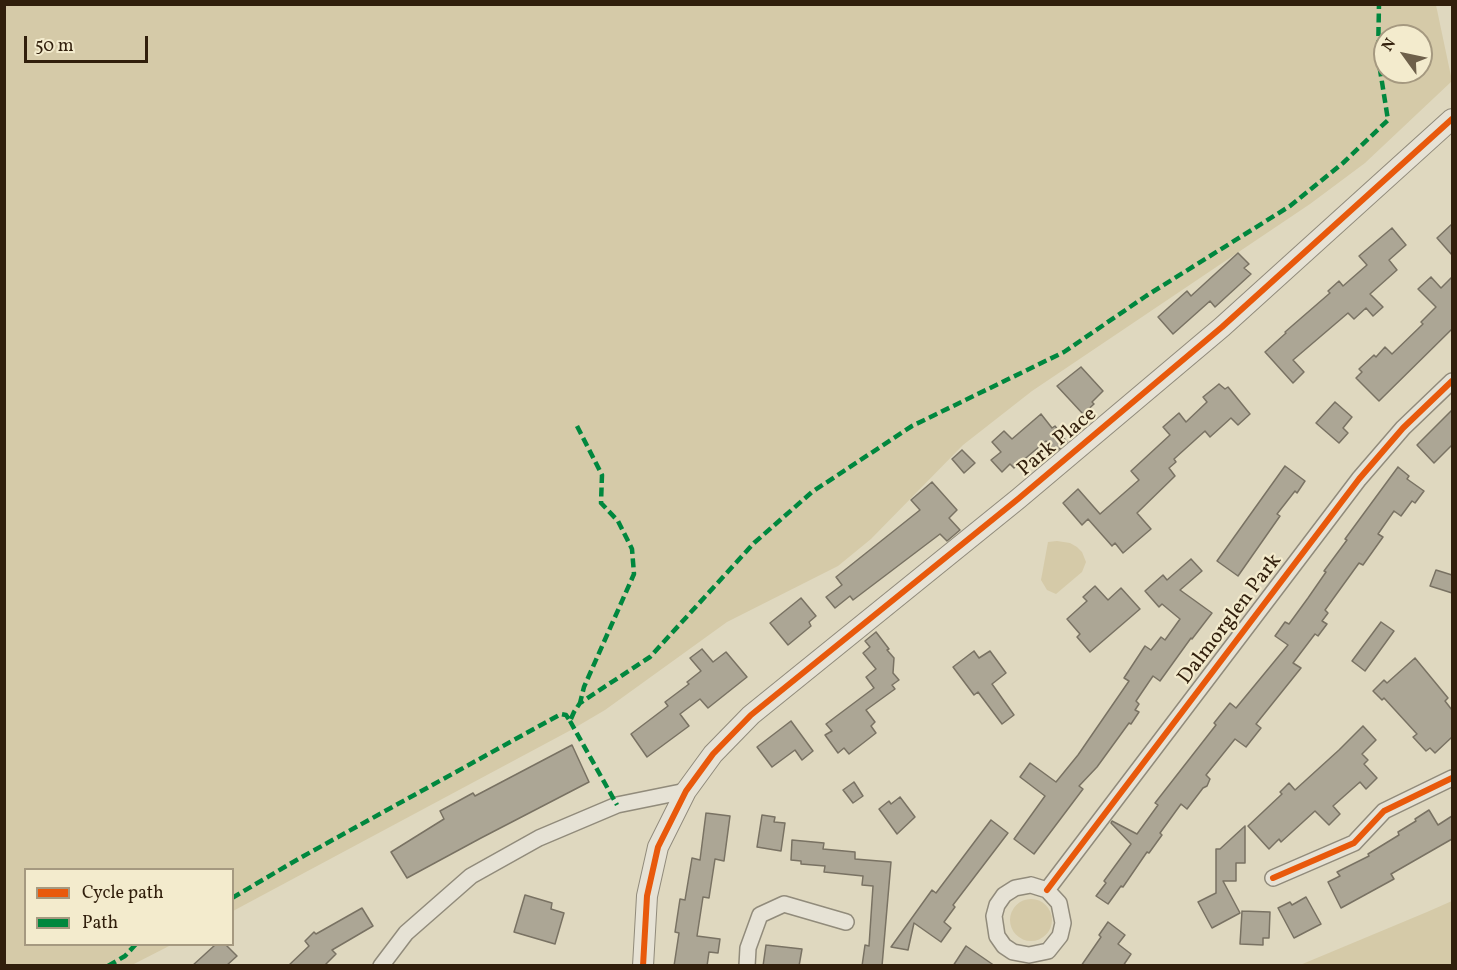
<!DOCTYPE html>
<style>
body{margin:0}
#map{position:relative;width:1457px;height:970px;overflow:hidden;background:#dfd8bf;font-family:Vollkorn,serif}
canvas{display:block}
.frame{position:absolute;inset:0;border:6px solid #311f0c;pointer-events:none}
.legend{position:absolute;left:24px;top:868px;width:210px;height:78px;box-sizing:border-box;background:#f3ebcd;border:2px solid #a59980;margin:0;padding:8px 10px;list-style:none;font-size:18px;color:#311f0c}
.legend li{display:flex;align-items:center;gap:12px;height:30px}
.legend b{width:30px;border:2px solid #a59980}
.north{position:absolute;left:1373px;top:24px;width:60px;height:60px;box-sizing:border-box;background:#f3ebcd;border:2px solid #a59980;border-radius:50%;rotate:303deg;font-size:16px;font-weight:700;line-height:24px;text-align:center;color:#311f0c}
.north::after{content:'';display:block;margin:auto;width:21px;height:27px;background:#6e604b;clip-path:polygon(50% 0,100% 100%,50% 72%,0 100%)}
.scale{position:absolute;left:24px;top:36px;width:124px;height:27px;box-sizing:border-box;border:3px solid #311f0c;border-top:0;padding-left:8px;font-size:18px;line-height:21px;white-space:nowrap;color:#311f0c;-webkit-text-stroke:4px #f3ebcd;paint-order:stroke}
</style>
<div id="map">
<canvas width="1457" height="970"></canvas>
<div class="frame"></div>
<ul class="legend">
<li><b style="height:8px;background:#e8590c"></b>Cycle path</li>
<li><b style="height:8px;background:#00873e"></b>Path</li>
</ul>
<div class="north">N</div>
<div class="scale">50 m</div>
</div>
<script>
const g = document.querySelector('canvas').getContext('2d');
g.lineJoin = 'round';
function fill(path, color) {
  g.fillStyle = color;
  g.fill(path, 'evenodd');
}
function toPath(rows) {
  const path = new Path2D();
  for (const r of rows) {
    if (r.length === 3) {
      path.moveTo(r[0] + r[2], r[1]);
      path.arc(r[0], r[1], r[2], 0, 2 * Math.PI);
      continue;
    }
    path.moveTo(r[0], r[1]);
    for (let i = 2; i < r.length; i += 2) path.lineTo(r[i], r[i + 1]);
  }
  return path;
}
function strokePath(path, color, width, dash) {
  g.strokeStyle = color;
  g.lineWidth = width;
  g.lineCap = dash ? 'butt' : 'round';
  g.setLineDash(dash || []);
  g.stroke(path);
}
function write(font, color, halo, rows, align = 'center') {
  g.font = font + ' Vollkorn,serif';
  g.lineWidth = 4.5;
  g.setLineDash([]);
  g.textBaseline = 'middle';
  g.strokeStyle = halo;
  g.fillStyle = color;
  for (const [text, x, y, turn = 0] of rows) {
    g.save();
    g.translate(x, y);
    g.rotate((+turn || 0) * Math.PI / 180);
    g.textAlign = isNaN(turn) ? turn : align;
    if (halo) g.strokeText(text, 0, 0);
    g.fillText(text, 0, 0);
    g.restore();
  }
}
fill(toPath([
 [5,4,1436,5,1452,81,1365,163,1310,204,1032,391,963,445,871,539,838,566,727,622,605,710,571,730,233,911,232,870,26,870,26,944,171,945,132,965,5,965],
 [1385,36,1421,36,1421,72,1385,72],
 [1057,541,1070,543,1077,547,1082,552,1086,562,1082,572,1056,594,1047,590,1041,580,1048,542],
 [1031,920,21],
 [1452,901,1452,965,1300,965,1427,912]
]), '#d5caa8');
const building = toPath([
 [1452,224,1452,255,1437,238,1452,224],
 [1392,228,1406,245,1389,260,1397,270,1370,294,1383,307,1373,316,1366,308,1354,319,1348,313,1293,360,1304,372,1293,383,1265,352,1286,333,1285,332,1330,293,1328,291,1339,281,1343,286,1367,265,1359,256,1392,228],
 [1238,253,1249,264,1244,268,1251,274,1215,307,1210,301,1173,334,1158,317,1187,291,1191,296,1238,253],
 [1431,277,1441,288,1452,277,1452,329,1379,401,1356,378,1362,372,1359,369,1374,355,1376,357,1385,347,1392,354,1423,324,1421,322,1436,307,1418,289,1431,277],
 [1081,367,1103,391,1092,402,1094,404,1083,414,1057,386,1081,367],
 [1219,384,1225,389,1228,387,1250,414,1238,425,1231,418,1210,437,1205,431,1174,459,1176,462,1169,468,1175,476,1137,513,1151,529,1123,553,1115,543,1112,546,1088,519,1082,525,1063,503,1078,489,1100,514,1139,480,1131,471,1170,435,1163,427,1179,413,1186,422,1207,402,1203,397,1219,384],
 [1335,402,1352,417,1343,428,1348,433,1339,443,1316,423,1335,402],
 [1452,410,1452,445,1434,463,1417,445,1452,410],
 [1041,414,1052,428,1055,426,1067,442,1056,452,1046,441,1014,468,1010,464,1002,472,991,460,1001,452,992,442,1004,431,1012,439,1041,414],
 [962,450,975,463,964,473,952,459,962,450],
 [1285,466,1305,481,1297,493,1295,491,1277,514,1280,516,1238,576,1217,561,1285,466],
 [1398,467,1409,476,1407,479,1424,491,1415,503,1412,501,1401,516,1394,511,1378,534,1383,537,1363,565,1359,563,1325,610,1328,613,1322,621,1327,624,1318,636,1315,634,1293,663,1301,668,1256,724,1261,728,1246,747,1235,739,1206,775,1210,779,1207,786,1203,788,1187,809,1181,804,1160,833,1162,835,1149,853,1147,852,1123,887,1121,886,1108,904,1096,896,1106,883,1104,881,1131,844,1111,823,1112,821,1137,834,1158,805,1155,803,1216,725,1214,723,1230,703,1236,708,1288,645,1275,636,1285,622,1289,624,1308,598,1326,572,1324,571,1347,540,1345,539,1398,467],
 [932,482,957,510,949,518,960,530,947,541,940,534,853,600,850,596,835,608,826,597,842,585,836,577,920,510,911,500,932,482],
 [1191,559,1202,571,1180,590,1212,613,1192,639,1191,638,1160,681,1153,676,1136,701,1139,704,1135,710,1139,712,1131,724,1129,723,1097,767,1079,786,1083,789,1034,854,1014,839,1045,796,1020,777,1030,763,1056,782,1078,755,1129,681,1124,678,1145,646,1151,650,1161,637,1165,640,1180,619,1162,604,1159,607,1145,591,1163,575,1167,580,1191,559],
 [1436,570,1452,575,1452,593,1430,586,1436,570],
 [1095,586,1108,600,1121,588,1140,609,1090,652,1077,637,1080,634,1067,619,1087,601,1083,597,1095,586],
 [801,598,816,616,809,622,811,626,788,645,770,623,801,598],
 [1381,622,1394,631,1365,671,1352,661,1381,622],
 [876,632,889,649,887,650,894,658,893,673,899,680,892,685,895,689,866,710,875,722,871,726,876,733,849,754,844,748,838,753,825,735,832,731,826,724,874,688,866,677,876,669,863,653,870,647,865,641,876,632],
 [702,649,713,662,726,652,747,677,708,708,700,699,680,714,689,726,647,757,631,734,668,706,665,702,689,684,687,682,701,671,690,658,702,649],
 [974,651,979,658,990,651,1006,673,992,684,1014,715,1002,724,978,692,974,695,953,667,974,651],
 [1415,658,1448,698,1445,701,1452,710,1452,737,1435,753,1430,748,1426,751,1413,737,1417,734,1384,698,1382,700,1373,691,1384,680,1387,683,1415,658],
 [791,721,813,751,802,760,795,750,772,767,757,747,791,721],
 [1363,726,1376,740,1362,754,1368,760,1364,764,1377,778,1366,789,1360,782,1333,806,1340,814,1329,825,1315,811,1281,842,1279,839,1269,849,1248,826,1282,794,1280,792,1289,783,1295,790,1339,750,1363,726],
 [572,745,589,782,481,838,407,878,391,852,444,819,440,811,473,793,475,796,572,745],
 [854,782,863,796,853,803,843,790,854,782],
 [900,797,915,817,897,834,879,809,889,801,891,804,900,797],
 [1429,810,1438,825,1452,816,1452,839,1391,874,1394,879,1341,908,1328,882,1340,876,1337,872,1369,856,1368,854,1399,835,1398,832,1416,821,1415,819,1429,810],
 [706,813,730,816,724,861,715,859,709,898,703,897,697,936,720,939,718,953,709,952,707,966,674,966,679,933,675,932,680,899,685,900,692,858,700,860,706,813],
 [762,815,775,817,774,822,785,823,781,851,757,847,762,815],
 [991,820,1008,833,953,905,955,907,944,922,951,928,941,942,914,923,908,950,891,947,932,890,936,893,991,820],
 [1245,826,1245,863,1236,863,1236,881,1223,881,1240,913,1212,928,1198,902,1216,893,1216,849,1220,849,1245,826],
 [792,840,824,843,823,849,855,852,855,859,891,862,882,966,862,966,865,945,869,946,873,886,862,885,863,876,824,872,825,866,801,864,801,861,791,860,792,840],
 [525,895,552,903,551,909,564,913,555,944,514,932,525,895],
 [1306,897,1321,924,1294,938,1278,908,1290,902,1292,905,1306,897],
 [362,908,373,926,332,950,336,954,324,966,288,966,309,946,305,941,314,932,316,934,362,908],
 [1242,911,1270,912,1269,938,1263,938,1263,945,1240,944,1242,911],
 [1108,922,1125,935,1118,944,1131,954,1123,966,1081,966,1101,937,1099,935,1108,922],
 [215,945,226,945,237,956,226,966,192,966,215,945],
 [766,945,802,949,799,966,763,966,766,945],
 [966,946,995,966,953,966,966,946]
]);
fill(building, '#aca695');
strokePath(building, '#797263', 1.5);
const minor = toPath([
 [1273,878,1354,843,1384,811,1452,778],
 [1031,885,1047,890,1059,903,1063,923,1060,936,1048,951,1029,955,1013,952,1004,946,997,936,994,916,997,905,1004,895,1015,888,1031,885],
 [1047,890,1359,479,1403,428,1452,381],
 [381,966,406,933,471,876,539,838,617,805,686,791],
 [747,966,748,948,760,915,784,904,846,922]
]);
const tertiary = toPath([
 [643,966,647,896,658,847,686,791,713,754,751,715,1018,499,1222,327,1452,119]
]);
strokePath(minor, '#918b7b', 18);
strokePath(tertiary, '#918b7b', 22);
strokePath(minor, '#e6e2d5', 15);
strokePath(tertiary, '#e6e2d5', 20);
strokePath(toPath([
 [577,426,602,475,601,503,618,521,632,549,634,574,584,687,580,703],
 [570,721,617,805],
 [232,898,300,858,561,714,566,715,570,721,574,712,580,703,650,657,754,543,812,492,912,426,1064,352,1146,296,1290,206,1343,163,1388,120,1378,57,1379,4],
 [108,966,125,956,136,944]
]), '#00873e', 4.5, [9, 4.5]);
strokePath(toPath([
 [1273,878,1354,843,1384,811,1452,778],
 [1047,890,1359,479,1403,428,1452,381],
 [643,966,647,896,658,847,686,791,713,754,751,715,1018,499,1222,327,1452,119]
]), '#e8590c', 6);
write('21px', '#311f0c', '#f3ebcd', [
 ["Park Place",1058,443,-40],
 ["Dalmorglen Park",1231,620,-53]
]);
</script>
